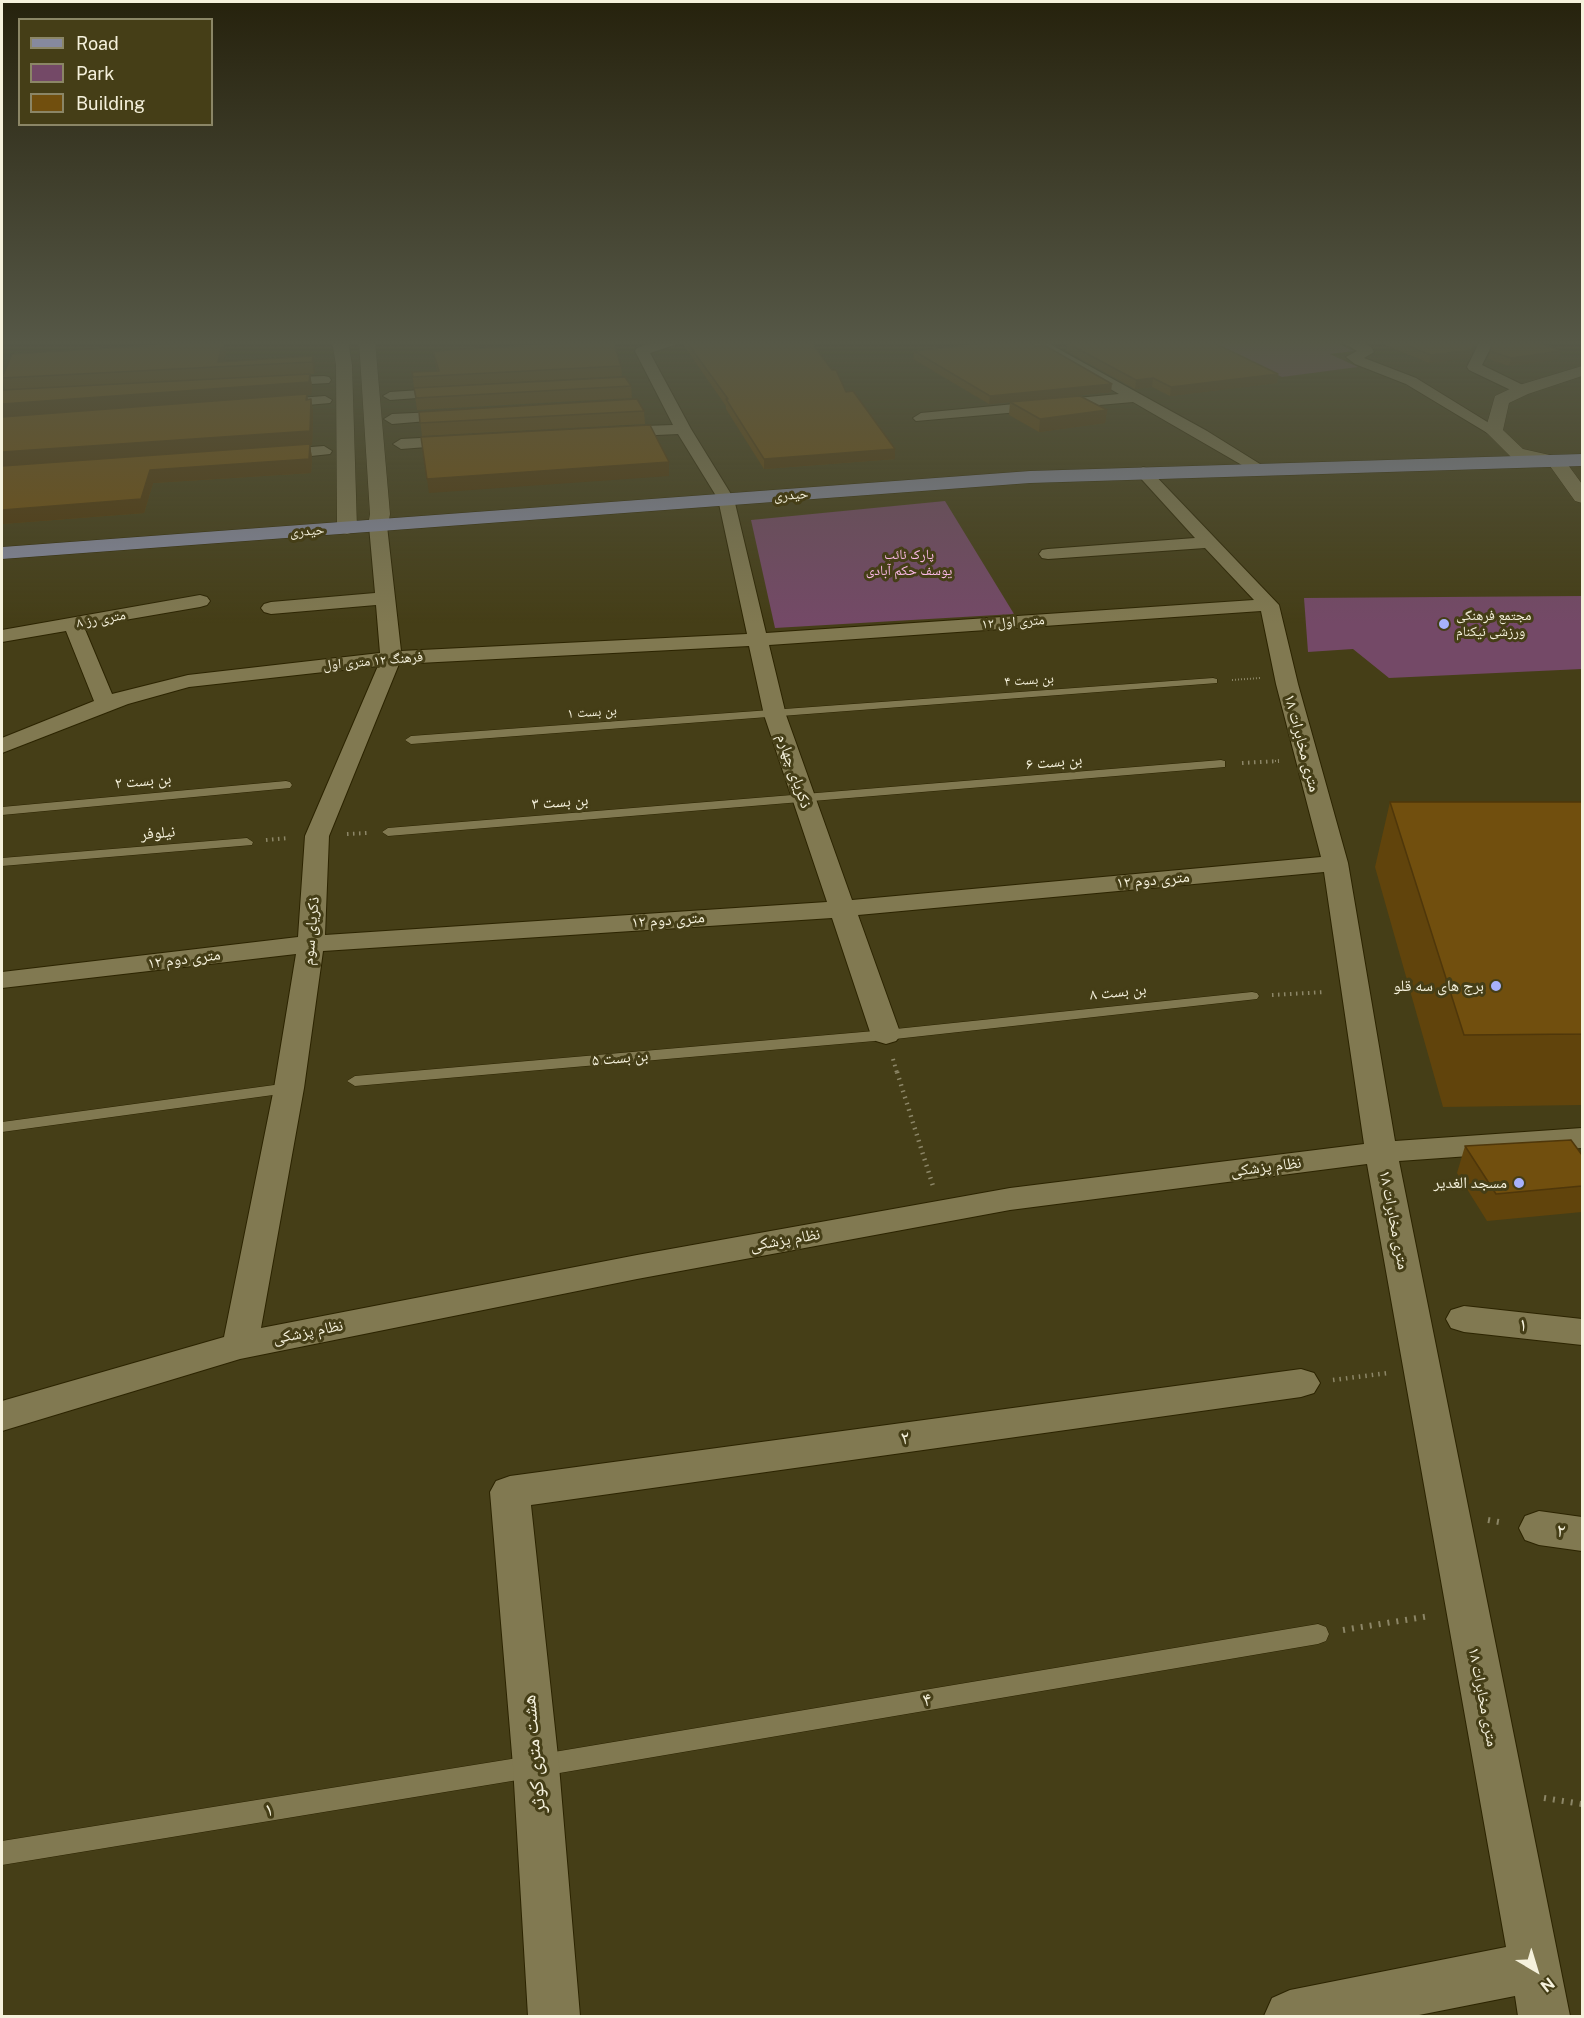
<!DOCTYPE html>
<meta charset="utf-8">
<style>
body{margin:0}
#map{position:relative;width:1584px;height:2018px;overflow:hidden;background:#453e17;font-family:"Public Sans",sans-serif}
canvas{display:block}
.frame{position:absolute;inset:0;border:3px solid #f5f1dc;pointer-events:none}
.legend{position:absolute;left:18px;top:18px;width:195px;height:108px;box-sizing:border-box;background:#453e17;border:2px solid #8b8666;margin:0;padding:8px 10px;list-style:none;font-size:18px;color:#f5f1dc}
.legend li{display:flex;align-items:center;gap:12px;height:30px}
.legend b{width:30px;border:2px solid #8b8666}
.north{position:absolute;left:1506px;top:1940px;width:60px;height:60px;-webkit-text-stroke:4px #453e17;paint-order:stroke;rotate:142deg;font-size:16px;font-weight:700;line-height:24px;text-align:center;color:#f5f1dc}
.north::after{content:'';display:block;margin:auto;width:21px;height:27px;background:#f5f1dc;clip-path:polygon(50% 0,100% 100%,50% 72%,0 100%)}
</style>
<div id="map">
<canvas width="1584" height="2018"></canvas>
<div class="frame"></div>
<ul class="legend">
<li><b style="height:8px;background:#86899e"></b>Road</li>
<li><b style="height:16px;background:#744967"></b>Park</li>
<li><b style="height:16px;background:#714f0e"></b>Building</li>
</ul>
<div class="north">N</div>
</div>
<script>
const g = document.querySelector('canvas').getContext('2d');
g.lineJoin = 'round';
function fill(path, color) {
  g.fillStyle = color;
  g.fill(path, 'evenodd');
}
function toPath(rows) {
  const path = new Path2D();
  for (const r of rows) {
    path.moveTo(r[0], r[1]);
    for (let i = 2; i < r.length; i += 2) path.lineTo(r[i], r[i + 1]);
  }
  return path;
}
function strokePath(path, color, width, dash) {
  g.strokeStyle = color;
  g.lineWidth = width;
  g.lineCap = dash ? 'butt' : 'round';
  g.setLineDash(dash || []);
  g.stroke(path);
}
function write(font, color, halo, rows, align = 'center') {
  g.font = font + ' "Public Sans","Noto Naskh Arabic",sans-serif';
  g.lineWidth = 6;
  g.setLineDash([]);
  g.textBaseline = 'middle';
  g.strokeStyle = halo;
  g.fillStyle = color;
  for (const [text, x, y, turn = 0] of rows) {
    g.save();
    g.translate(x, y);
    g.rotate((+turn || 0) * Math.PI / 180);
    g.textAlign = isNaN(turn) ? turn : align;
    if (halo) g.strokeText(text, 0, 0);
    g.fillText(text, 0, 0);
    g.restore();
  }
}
fill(toPath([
 [1333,341,1354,351,1330,354,1358,367,1282,377,1207,342],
 [945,501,1014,614,775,628,751,520],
 [1582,596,1582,669,1389,678,1353,649,1308,652,1304,598]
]), '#744967');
const lane = toPath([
 [1213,678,1217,679,1217,683,411,744,405,740,411,736,1213,678],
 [1221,760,1225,761,1225,767,388,836,382,832,388,828,1221,760],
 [286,781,290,782,292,785,290,788,2,815,2,807,286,781],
 [247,838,253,842,252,845,2,866,2,858,247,838],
 [1252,992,1257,993,1259,996,1257,999,886,1040,355,1086,347,1081,355,1076,886,1030,1252,992],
 [289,1083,295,1084,297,1088,295,1092,2,1132,2,1122,289,1083],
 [1318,1624,1326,1627,1329,1634,1326,1641,1318,1644,536,1777,2,1865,2,1841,536,1755,1318,1624]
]);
const street = toPath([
 [659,341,679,341,677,344,650,353,691,429,734,499,766,633,1254,600,1205,548,1048,559,1042,558,1039,554,1042,550,1048,549,1195,538,1135,472,1143,467,1149,469,1279,605,1298,684,1348,863,1395,1141,1582,1128,1582,1148,1399,1161,1570,2016,1518,2016,1515,1996,1414,2016,1264,2016,1272,1998,1290,1990,1506,1947,1367,1164,1010,1210,637,1279,240,1359,2,1431,2,1401,224,1337,274,1088,296,954,2,988,2,972,298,937,305,836,378,666,189,687,128,704,2,753,2,738,94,701,66,631,2,642,2,630,200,595,207,597,210,601,207,605,200,607,84,627,112,694,188,675,380,653,376,605,271,614,264,612,261,608,264,604,271,602,375,593,369,526,372,522,378,521,384,522,387,526,401,651,747,634,718,499,678,434,614,437,606,432,614,427,673,425,635,351,637,348,659,341],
 [1261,611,1276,684,1321,857,852,900,786,715,769,645,1261,611],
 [749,646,764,715,827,902,325,935,329,836,399,664,749,646],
 [1324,872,1364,1144,1010,1188,637,1255,261,1328,304,1088,323,951,832,918,871,1035,876,1041,886,1044,896,1041,901,1035,858,915,1324,872],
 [1027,341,1044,341,1207,431,1268,469,1266,472,1254,472,1133,402,916,421,913,418,921,413,1119,394,1027,341],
 [1341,341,1358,341,1371,347,1374,352,1364,358,1416,378,1502,431,1499,434,1489,434,1406,384,1355,364,1346,357,1357,351,1341,341],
 [1480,341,1494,341,1482,365,1527,387,1529,390,1527,393,1517,393,1469,370,1467,367,1480,341],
 [324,376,329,377,331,380,329,383,272,386,265,382,272,378,324,376],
 [452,388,457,389,459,392,457,395,390,400,383,396,390,392,452,388],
 [325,396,332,400,330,403,273,408,266,404,273,400,325,396],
 [458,411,463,412,465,415,463,418,392,424,384,419,392,414,458,411],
 [460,436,468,441,466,444,401,449,393,444,401,439,460,436],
 [324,446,332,451,330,454,273,460,265,455,273,450,324,446],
 [1464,1306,1582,1319,1582,1345,1464,1332,1451,1328,1446,1319,1451,1310,1464,1306],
 [1301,1369,1314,1373,1320,1383,1314,1393,1301,1397,531,1505,559,1766,580,2016,528,2016,513,1766,490,1492,496,1481,510,1476,1301,1369],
 [1539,1511,1582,1517,1582,1551,1539,1545,1525,1540,1519,1528,1525,1516,1539,1511]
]);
const secondary = toPath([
 [332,341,348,341,352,365,357,528,354,532,347,534,340,532,337,528,336,365,332,341],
 [359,341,375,341,390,514,388,526,385,530,378,532,371,530,368,526,370,514,359,341],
 [1582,366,1582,376,1528,394,1509,403,1503,430,1523,449,1563,458,1582,484,1582,503,1575,501,1550,466,1511,457,1485,431,1495,396,1516,386,1582,366]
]);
const primary = toPath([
 [1582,454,1582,466,1030,483,2,559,2,547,1030,471,1582,454]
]);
strokePath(lane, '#2c2400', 1);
strokePath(street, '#2c2400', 2);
strokePath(secondary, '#2c2400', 1);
strokePath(primary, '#2c2400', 1);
strokePath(toPath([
 [1232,680,1260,678],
 [1275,761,1279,761]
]), '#8c8667', 2, [1, 2]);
strokePath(toPath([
 [1242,763,1279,761],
 [347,834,367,833],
 [266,840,289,838],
 [1272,995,1325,992],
 [893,1059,897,1073]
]), '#8c8667', 4, [1.5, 4.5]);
strokePath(toPath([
 [897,1072,933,1186],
 [1333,1380,1388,1373]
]), '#8c8667', 4.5, [1.5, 5]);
strokePath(toPath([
 [1488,1520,1504,1523],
 [1343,1630,1430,1616],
 [1544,1798,1582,1804]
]), '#8c8667', 6, [2, 7]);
fill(lane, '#817951');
fill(street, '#817951');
fill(secondary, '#817951');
fill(primary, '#86899e');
fill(toPath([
 [683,341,810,341,846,392,895,449,895,459,764,469,726,409,726,406,684,346],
 [1375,341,1479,341,1469,358,1429,363],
 [1067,343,1277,383,1170,396,1152,387,1135,389,1066,351],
 [433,351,621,366,622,376,414,388,412,372,437,371],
 [914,351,1111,392,989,404,913,359],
 [1490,351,1559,359,1509,366,1488,359],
 [226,353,223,362,313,356,315,368,314,374,310,374,312,386,311,395,307,395,308,399,311,399,313,412,312,445,310,445,312,458,311,473,153,483,144,513,2,524,2,390,5,390,2,378],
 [631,386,632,398,417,410,414,388],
 [1010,402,1107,410,1105,423,1039,432,1009,415],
 [644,411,645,424,422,436,419,412],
 [1390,802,1582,802,1582,1105,1443,1107,1375,867],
 [1465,1146,1582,1155,1582,1212,1487,1221,1457,1173]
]), '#61440c');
fill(toPath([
 [223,341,226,353,222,367,218,362],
 [1476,341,1479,341,1469,358,1429,363,1431,355],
 [1561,351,1559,359,1509,366,1511,358],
 [313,356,315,368,314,374,312,362],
 [310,374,312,386,311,395,307,395,309,407,2,419,2,404],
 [1278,374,1277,383,1170,396,1171,387],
 [1153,378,1152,387,1135,389,1136,380],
 [1112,384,1111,392,989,404,990,396],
 [311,399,313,412,312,445,310,445,312,458,311,473,153,483,144,513,2,524,2,510,150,470,310,445,2,466,2,468,2,452],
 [1107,410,1105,423,1039,432,1040,419],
 [895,449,895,459,764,469,764,459],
 [669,462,669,476,429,493,427,479]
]), '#4f370a');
const building = toPath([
 [223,341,218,362,313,356,312,362,2,378,12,354,223,341],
 [608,341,613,341,621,366,413,377,412,372,439,371,433,351,608,341],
 [686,341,810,341,832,370,836,370,846,392,853,391,895,449,764,459,726,399,728,399,686,341],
 [1007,341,1027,341,1036,346,1044,345,1112,384,990,396,914,351,1007,341],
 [1083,341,1210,341,1278,374,1171,387,1153,378,1136,380,1067,343,1083,341],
 [1396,341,1476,341,1471,350,1431,355,1396,341],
 [1493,341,1534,341,1561,351,1511,358,1490,351,1493,341],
 [310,374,309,382,2,404,2,390,310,374],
 [625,377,631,386,416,398,414,388,625,377],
 [307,394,306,400,311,399,310,431,2,452,2,417,307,394],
 [1080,396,1107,410,1040,419,1010,402,1080,396],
 [637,399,644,411,420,423,419,412,637,399],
 [650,425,669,462,427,479,421,437,650,425],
 [310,444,309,459,150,470,141,499,2,510,2,466,310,444],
 [1390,802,1582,802,1582,1034,1464,1035,1390,802],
 [1571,1140,1582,1155,1582,1186,1496,1194,1465,1146,1571,1140]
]);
fill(building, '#714f0e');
strokePath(building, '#4f370a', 1.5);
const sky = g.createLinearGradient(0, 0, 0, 624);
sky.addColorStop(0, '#26220d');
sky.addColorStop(0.55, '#565847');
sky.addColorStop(1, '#56584700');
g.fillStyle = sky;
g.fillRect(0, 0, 1584, 624);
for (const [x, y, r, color] of [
 [1444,624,6,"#a7b1fc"],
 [1496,986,6,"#a7b1fc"],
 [1519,1183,6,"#a7b1fc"]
]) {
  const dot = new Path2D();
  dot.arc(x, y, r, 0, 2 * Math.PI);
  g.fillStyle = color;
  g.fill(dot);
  strokePath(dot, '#453e17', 2);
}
write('14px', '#f5f1dc', '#453e17', [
 ["حیدری",791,495,-4],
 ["حیدری",307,531,-4],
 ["۸ متری رز",101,619,-10],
 ["۱۲ متری اول",1013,622,-4],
 ["فرهنگ ۱۲ متری اول",373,661,-5],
 ["بن بست ۴",1029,680,-4],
 ["بن بست ۱",592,712,-4]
]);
write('14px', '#fcbae8', '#453e17', [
 ["پارک نائب",909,555],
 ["یوسف حکم آبادی",909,571]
]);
write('14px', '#f5f1dc', '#453e17', [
 ["مجتمع فرهنگی",1456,616],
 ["ورزشی نیکنام",1456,632]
], 'left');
write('16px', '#f5f1dc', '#453e17', [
 ["۱۸ متری مخابرات",1302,743,75],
 ["بن بست ۶",1054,762,-5],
 ["ذکریای چهارم",794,771,71],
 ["بن بست ۲",143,781,-5],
 ["بن بست ۳",560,802,-4],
 ["نیلوفر",158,833,-5],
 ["۱۲ متری دوم",1153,880,-5],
 ["۱۲ متری دوم",668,920,-4],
 ["ذکریای سوم",311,931,-85],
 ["۱۲ متری دوم",184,959,-7],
 ["بن بست ۸",1118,992,-6],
 ["بن بست ۵",620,1058,-5],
 ["نظام پزشکی",1266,1167,-7],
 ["۱۸ متری مخابرات",1394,1220,79],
 ["نظام پزشکی",785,1240,-10],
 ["نظام پزشکی",308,1332,-11],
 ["۱۸ متری مخابرات",1483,1697,79]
]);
write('16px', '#f5f1dc', '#453e17', [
 ["برج های سه قلو",1484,986],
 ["مسجد الغدیر",1507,1183]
], 'right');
write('20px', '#f5f1dc', '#453e17', [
 ["۱",1523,1325,6],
 ["۲",905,1438,-8],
 ["۲",1561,1531,7],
 ["۴",927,1700,-10],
 ["هشت متری کوثر",534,1754,-95],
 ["۱",269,1810,-9]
]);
</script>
